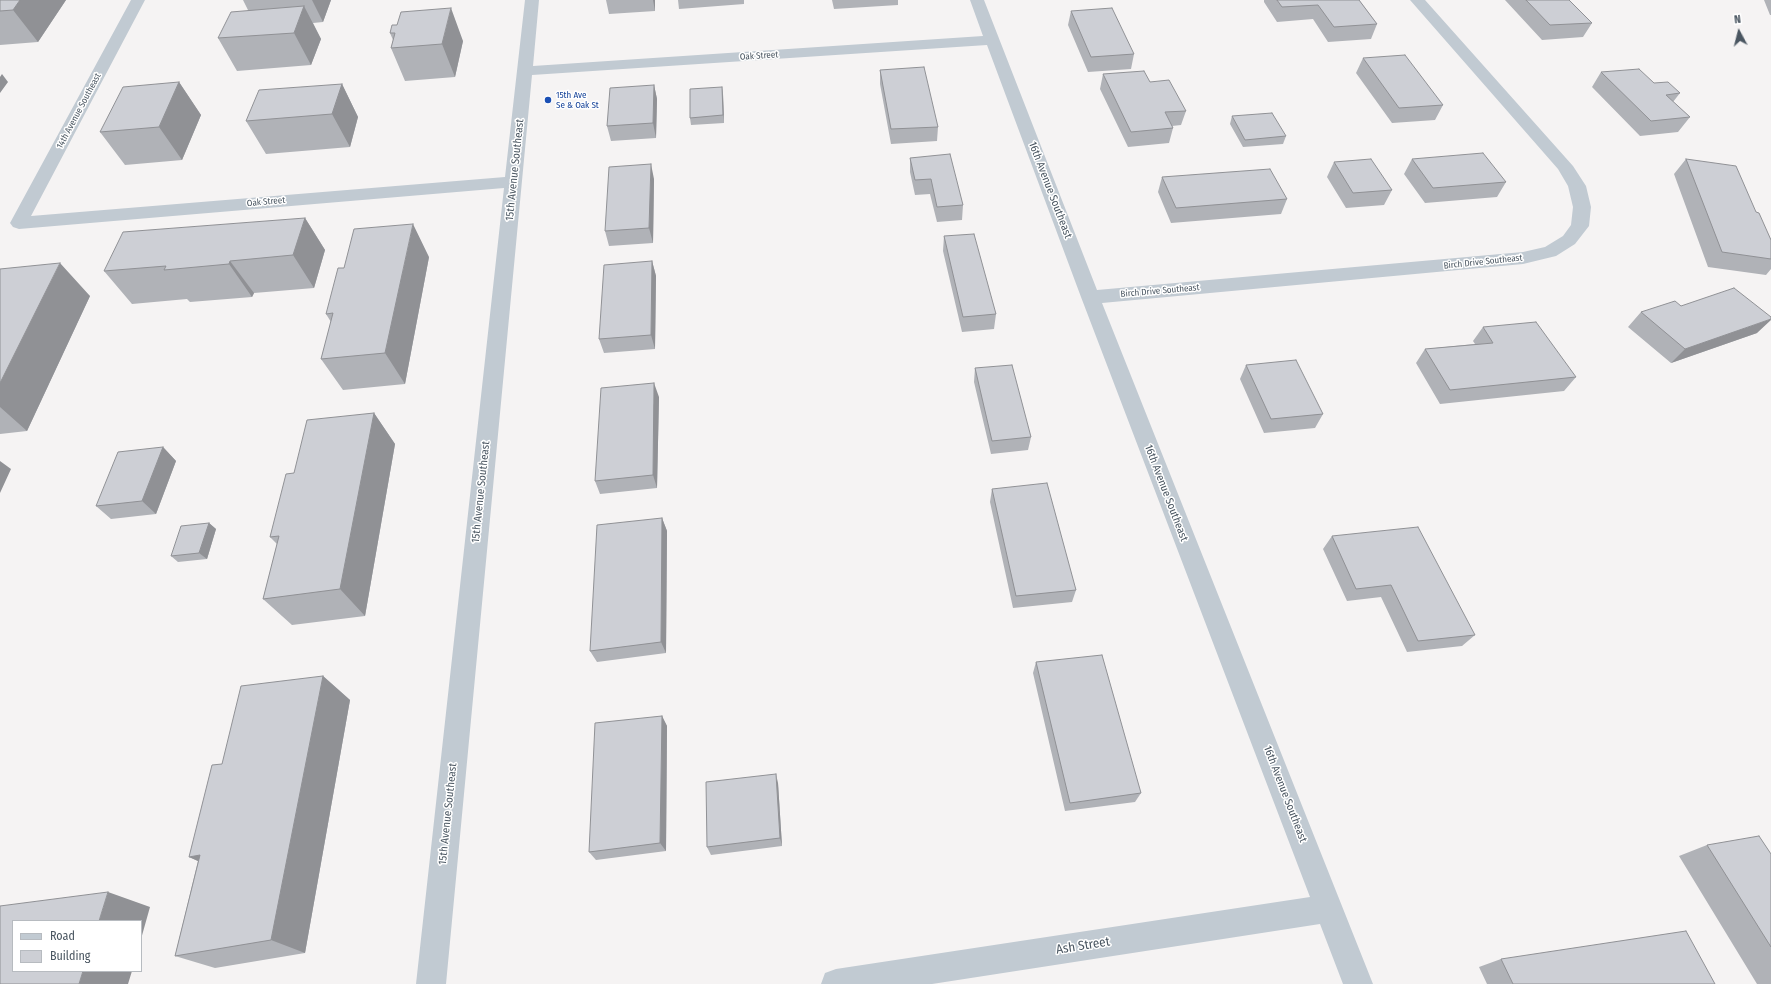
<!DOCTYPE html>
<style>
body{margin:0}
#map{position:relative;width:1771px;height:984px;overflow:hidden;background:#f5f3f3;font-family:"Fira Sans Condensed",sans-serif}
canvas{display:block}
.legend{position:absolute;left:12px;top:920px;width:130px;height:52px;box-sizing:border-box;background:#fff;border:1px solid #b7bbc0;margin:0;padding:5px 7px;list-style:none;font-size:12px;color:#4a5661}
.legend li{display:flex;align-items:center;gap:8px;height:20px}
.legend b{width:20px;border:1px solid #b7bbc0}
.north{position:absolute;left:1719px;top:12px;width:40px;height:40px;-webkit-text-stroke:3px #fff;paint-order:stroke;rotate:353deg;font-size:11px;font-weight:700;line-height:16px;text-align:center;color:#4a5661}
.north::after{content:'';display:block;margin:auto;width:14px;height:18px;background:#4a5661;clip-path:polygon(50% 0,100% 100%,50% 72%,0 100%)}
</style>
<div id="map">
<canvas width="1771" height="984"></canvas>
<ul class="legend">
<li><b style="height:5px;background:#c1cad2"></b>Road</li>
<li><b style="height:11px;background:#cdcfd5"></b>Building</li>
</ul>
<div class="north">N</div>
</div>
<script>
const g = document.querySelector('canvas').getContext('2d');
g.lineJoin = 'round';
function toPath(rows) {
  const path = new Path2D();
  for (const r of rows) {
    path.moveTo(r[0], r[1]);
    for (let i = 2; i < r.length; i += 2) path.lineTo(r[i], r[i + 1]);
  }
  return path;
}
function fill(path, color) {
  g.fillStyle = color;
  g.fill(path, 'evenodd');
}
function strokePath(path, color, width, dash) {
  g.strokeStyle = color;
  g.lineWidth = width;
  g.lineCap = dash ? 'butt' : 'round';
  g.setLineDash(dash || []);
  g.stroke(path);
}
function write(font, color, halo, rows, align = 'center') {
  g.font = font + ' "Fira Sans Condensed",sans-serif';
  g.lineWidth = 3;
  g.setLineDash([]);
  g.textBaseline = 'middle';
  g.strokeStyle = halo;
  g.fillStyle = color;
  for (const [text, x, y, turn = 0] of rows) {
    g.save();
    g.translate(x, y);
    g.rotate((+turn || 0) * Math.PI / 180);
    g.textAlign = isNaN(turn) ? turn : align;
    if (halo) g.strokeText(text, 0, 0);
    g.fillText(text, 0, 0);
    g.restore();
  }
}
fill(toPath([
 [131,0,145,0,31,216,505,177,525,0,539,0,533,66,983,36,970,0,984,0,1097,290,1523,252,1545,247,1563,236,1571,225,1573,207,1568,186,1558,169,1410,0,1425,0,1573,166,1586,186,1591,207,1589,226,1575,244,1556,256,1523,264,1102,303,1373,984,1343,984,1320,924,932,984,821,984,825,973,836,969,1310,897,1081,297,987,45,532,75,446,984,416,984,504,188,19,229,13,227,10,223,131,0]
]), '#c1cad2');
fill(toPath([
 [0,0,66,0,38,42,0,45],
 [243,0,331,0,323,22,313,23,321,39,311,65,237,71,218,38,248,10],
 [606,0,655,0,655,11,609,14],
 [678,0,744,0,744,4,679,9],
 [832,0,898,0,898,5,834,9],
 [1264,0,1359,0,1377,24,1371,39,1328,42,1313,19,1277,22,1264,2],
 [1505,0,1569,0,1592,23,1583,37,1542,40],
 [1764,0,1771,0,1771,15,1770,15],
 [1071,11,1134,54,1131,69,1088,72,1068,25],
 [397,25,463,41,455,77,405,81,391,48,393,40,390,33],
 [1363,58,1443,105,1435,120,1392,123,1356,73],
 [880,70,938,127,937,141,891,144,880,84],
 [1601,72,1654,83,1680,93,1673,102,1690,117,1678,132,1640,136,1592,87],
 [1103,74,1150,82,1186,111,1181,125,1172,126,1173,128,1169,143,1128,147,1100,89],
 [179,82,201,115,182,160,125,165,100,132],
 [342,84,358,117,350,147,266,154,246,121],
 [654,85,657,99,656,138,611,141,607,126],
 [722,87,723,94,724,123,691,125,690,118],
 [1232,116,1286,136,1283,144,1243,147,1230,124],
 [910,158,963,205,962,220,937,222,930,194,915,195,910,172],
 [1412,159,1506,182,1497,197,1425,203,1404,174],
 [1686,159,1756,212,1771,240,1771,269,1766,275,1708,267,1674,174],
 [1334,162,1392,190,1384,205,1346,208,1327,177],
 [1162,177,1287,199,1281,214,1171,223,1158,192],
 [654,179,653,243,609,246,605,231],
 [305,218,325,250,314,288,254,293,252,297,190,302,187,299,132,304,104,271],
 [944,236,996,314,994,329,962,332,943,251],
 [429,257,405,384,343,390,321,359,331,322,326,314],
 [652,261,656,276,655,349,604,353,599,339],
 [0,269,90,296,27,431,0,434],
 [1681,306,1757,333,1671,363,1628,327,1641,312],
 [1483,327,1576,377,1564,391,1440,404,1416,363,1425,349,1475,344,1473,341],
 [1246,365,1323,414,1315,428,1264,433,1240,379],
 [975,368,1031,437,1028,450,991,454,974,382],
 [659,397,657,488,600,494,595,481],
 [374,413,395,444,365,616,292,625,263,599,277,544,270,537,294,473],
 [163,447,176,461,156,514,111,519,96,506],
 [992,489,1076,590,1072,602,1013,608,990,502],
 [662,518,667,531,666,653,597,662,590,651],
 [209,523,216,529,207,559,178,562,171,556],
 [1332,536,1475,635,1462,646,1407,652,1381,597,1347,601,1323,549],
 [1036,662,1141,793,1135,802,1065,811,1033,673],
 [323,676,350,700,305,953,215,968,175,956,198,861,189,857,222,764],
 [662,716,667,726,666,851,596,860,589,852],
 [778,783,782,846,711,855,707,847],
 [1707,845,1771,854,1771,984,1757,984,1679,856],
 [1501,959,1715,984,1487,984,1479,967]
]), '#b0b2b7');
fill(toPath([
 [20,0,66,0,38,42,13,10],
 [312,0,331,0,323,22],
 [653,0,655,0,655,11],
 [304,6,321,39,311,65,294,33],
 [451,8,463,41,455,77,442,44],
 [2,74,8,82,0,93,0,77],
 [179,82,201,115,182,160,159,127],
 [342,84,358,117,350,147,332,114],
 [654,85,657,99,656,138,653,123],
 [722,87,723,94,724,123,723,115],
 [651,164,654,179,653,243,649,228],
 [305,218,325,250,314,288,293,255],
 [413,224,429,257,405,384,385,353],
 [230,261,254,293,252,297,229,264],
 [652,261,656,276,655,349,651,335],
 [60,263,90,296,27,431,0,407,0,383],
 [1771,319,1771,320,1757,333,1671,363,1685,349],
 [654,383,659,397,657,488,653,475],
 [374,413,395,444,365,616,340,589],
 [163,447,176,461,156,514,142,501],
 [0,461,11,469,0,493],
 [662,518,667,531,666,653,661,642],
 [209,523,216,529,207,559,199,553],
 [323,676,350,700,305,953,271,940],
 [662,716,667,726,666,851,660,843],
 [776,774,778,783,782,846,780,838],
 [200,855,227,874,189,857],
 [108,892,150,907,141,939,141,921,99,921],
 [83,971,132,971,128,984,79,984]
]), '#909195');
const building = toPath([
 [0,0,20,0,13,10,0,11,0,0],
 [1277,0,1359,0,1377,24,1334,27,1318,5,1282,7,1277,0],
 [1526,0,1569,0,1592,23,1550,25,1526,0],
 [304,6,294,33,218,38,231,12,304,6],
 [451,8,442,44,391,48,395,33,390,33,392,25,397,25,401,12,451,8],
 [1112,8,1134,54,1091,57,1071,11,1112,8],
 [1405,55,1443,105,1399,108,1363,58,1405,55],
 [924,67,938,127,891,129,880,70,924,67],
 [1639,69,1654,83,1668,82,1680,93,1666,95,1690,117,1651,121,1601,72,1639,69],
 [1144,71,1150,82,1169,80,1186,111,1165,112,1173,128,1131,132,1103,74,1144,71],
 [179,82,159,127,100,132,123,87,179,82],
 [342,84,332,114,246,121,259,90,342,84],
 [654,85,653,123,607,126,610,88,654,85],
 [722,87,723,115,690,118,690,89,722,87],
 [1272,113,1286,136,1245,140,1232,116,1272,113],
 [1483,153,1506,182,1433,188,1412,159,1483,153],
 [950,154,963,205,937,207,931,179,915,180,910,158,950,154],
 [1371,159,1392,190,1353,193,1334,162,1371,159],
 [1686,159,1736,166,1756,212,1759,213,1771,240,1771,259,1722,252,1686,159],
 [651,164,649,228,605,231,609,167,651,164],
 [1270,169,1287,199,1176,208,1162,177,1270,169],
 [305,218,293,255,230,261,229,264,164,270,166,266,104,271,123,232,305,218],
 [413,224,385,353,321,359,333,313,326,314,338,268,344,268,354,229,413,224],
 [974,234,996,314,963,317,944,236,974,234],
 [652,261,651,335,599,339,604,265,652,261],
 [60,263,0,383,0,269,60,263],
 [1734,288,1771,317,1771,319,1685,349,1641,312,1675,301,1681,306,1734,288],
 [1536,322,1576,377,1450,390,1425,349,1493,343,1483,327,1536,322],
 [1296,360,1323,414,1271,419,1246,365,1296,360],
 [1012,365,1031,437,992,441,975,368,1012,365],
 [654,383,653,475,595,481,601,388,654,383],
 [374,413,340,589,263,599,279,536,270,537,286,474,294,473,307,420,374,413],
 [163,447,142,501,96,506,118,452,163,447],
 [1047,483,1076,590,1016,596,992,489,1047,483],
 [662,518,661,642,590,651,597,525,662,518],
 [209,523,199,553,171,556,181,526,209,523],
 [1418,527,1475,635,1418,641,1391,585,1356,589,1332,536,1418,527],
 [1102,655,1141,793,1070,803,1036,662,1102,655],
 [323,676,271,940,175,956,200,855,189,857,212,765,222,764,241,686,323,676],
 [662,716,660,843,589,852,595,723,662,716],
 [776,774,780,838,707,847,706,782,776,774],
 [1759,836,1771,854,1771,947,1707,845,1759,836],
 [108,892,99,921,13,921,13,971,83,971,79,984,0,984,0,906,108,892],
 [1686,931,1715,984,1513,984,1501,959,1686,931]
]);
fill(building, '#cdcfd5');
strokePath(building, '#909195', 1);
for (const [x, y, r, color] of [
 [548,100,4,"#1a4fb4"]
]) {
  const dot = new Path2D();
  dot.arc(x, y, r, 0, 2 * Math.PI);
  g.fillStyle = color;
  g.fill(dot);
  strokePath(dot, '#fff', 1.5);
}
write('9px', '#4a5661', '#fff', [
 ["Oak Street",759,56,-4],
 ["14th Avenue Southeast",79,111,-62],
 ["Oak Street",266,202,-5],
 ["Birch Drive Southeast",1483,262,-6],
 ["Birch Drive Southeast",1160,291,-5]
]);
write('9px', '#164399', '#fff', [
 ["15th Ave",556,95],
 ["Se & Oak St",556,105]
], 'left');
write('11px', '#4a5661', '#fff', [
 ["15th Avenue Southeast",515,170,-84],
 ["16th Avenue Southeast",1050,190,69],
 ["15th Avenue Southeast",481,492,-84],
 ["16th Avenue Southeast",1166,493,69],
 ["16th Avenue Southeast",1285,794,69],
 ["15th Avenue Southeast",448,814,-84]
]);
write('13px', '#4a5661', '#fff', [
 ["Ash Street",1083,946,-9]
]);
</script>
